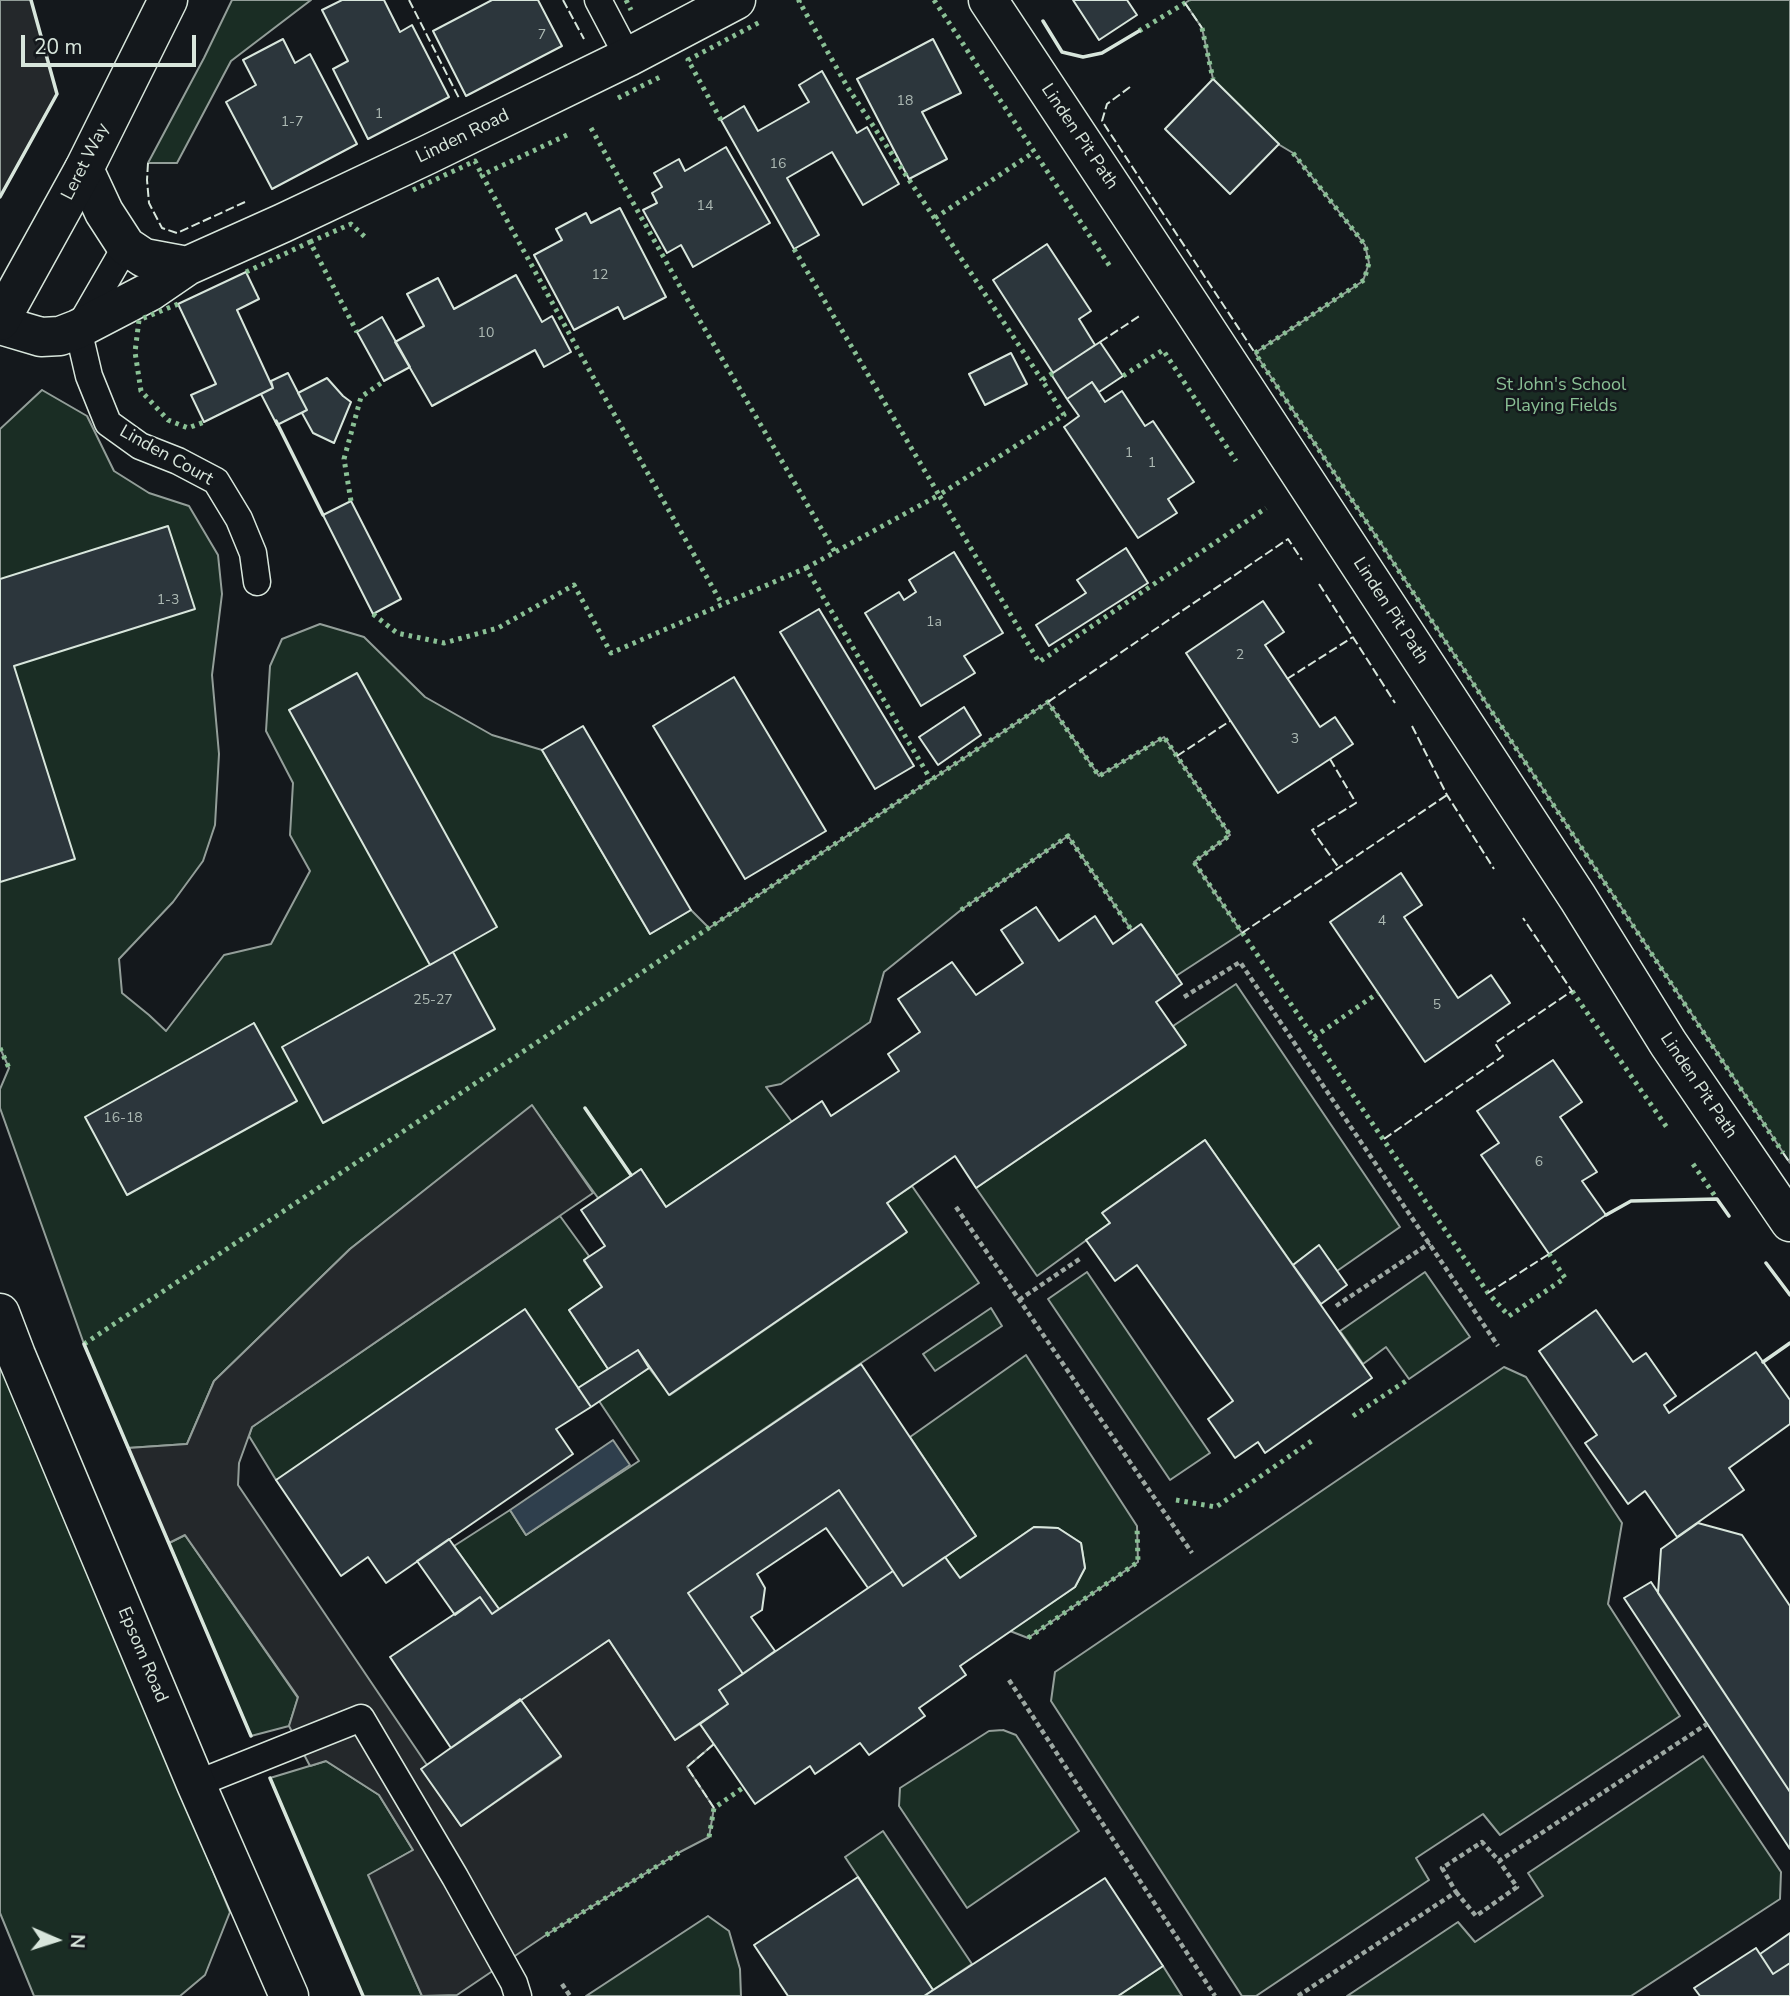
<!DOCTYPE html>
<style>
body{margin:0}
#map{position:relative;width:1790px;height:1996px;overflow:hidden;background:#14181c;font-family:"Nunito Sans",sans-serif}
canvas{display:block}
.north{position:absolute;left:21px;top:1905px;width:70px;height:70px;-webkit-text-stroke:5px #14181c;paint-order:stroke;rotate:93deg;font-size:19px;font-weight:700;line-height:28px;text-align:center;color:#d8e6dc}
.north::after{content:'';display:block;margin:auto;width:24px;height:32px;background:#d8e6dc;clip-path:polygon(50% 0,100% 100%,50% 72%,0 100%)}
.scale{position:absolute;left:21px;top:35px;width:175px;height:32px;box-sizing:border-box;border:4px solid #d8e6dc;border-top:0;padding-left:9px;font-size:21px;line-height:24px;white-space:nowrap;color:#d8e6dc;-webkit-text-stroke:5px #14181c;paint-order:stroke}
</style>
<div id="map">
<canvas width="1790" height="1996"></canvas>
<div class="north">N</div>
<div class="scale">20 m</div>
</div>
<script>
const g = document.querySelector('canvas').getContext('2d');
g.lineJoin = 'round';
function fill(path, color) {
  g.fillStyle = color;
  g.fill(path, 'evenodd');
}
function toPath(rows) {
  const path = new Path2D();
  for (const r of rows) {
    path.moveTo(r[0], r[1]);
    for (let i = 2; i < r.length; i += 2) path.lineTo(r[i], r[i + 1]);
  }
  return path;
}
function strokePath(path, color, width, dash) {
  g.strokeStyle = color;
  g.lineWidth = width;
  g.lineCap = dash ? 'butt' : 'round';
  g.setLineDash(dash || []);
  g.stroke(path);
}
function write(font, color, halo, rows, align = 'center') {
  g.font = font + ' "Nunito Sans",sans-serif';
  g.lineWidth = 5;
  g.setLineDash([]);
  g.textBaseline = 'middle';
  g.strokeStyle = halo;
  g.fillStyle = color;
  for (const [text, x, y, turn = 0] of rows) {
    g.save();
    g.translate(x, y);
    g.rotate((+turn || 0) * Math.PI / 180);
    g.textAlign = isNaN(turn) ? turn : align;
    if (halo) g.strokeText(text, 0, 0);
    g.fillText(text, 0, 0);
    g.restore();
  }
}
const green = toPath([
 [232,0,311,0,231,61,177,163,148,163,204,58,232,0],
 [1190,0,1790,0,1790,1163,1255,353,1363,281,1369,263,1365,245,1293,153,1278,144,1213,79,1202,28,1185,3,1190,0],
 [42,390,87,416,114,471,149,493,189,506,218,555,222,594,212,675,219,754,215,825,203,861,173,902,119,959,122,993,149,1015,166,1031,224,955,271,944,310,871,290,835,293,783,266,731,270,666,282,639,320,624,364,637,425,697,492,735,542,750,650,934,691,910,709,928,1048,702,1099,776,1164,737,1230,835,1194,862,1242,933,1176,976,1142,925,1132,931,1068,836,961,910,884,972,870,1022,781,1084,766,1087,792,1122,666,1207,641,1169,598,1198,532,1106,350,1249,214,1381,187,1444,128,1448,84,1344,0,1108,0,1089,9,1068,0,1048,0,429,42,390],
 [1236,984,1400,1227,1337,1271,1319,1246,1293,1265,1205,1140,1103,1212,1110,1223,1037,1276,976,1188,1185,1046,1173,1026,1236,984],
 [912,1186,979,1283,499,1609,454,1546,510,1510,526,1535,639,1461,599,1401,649,1368,670,1395,906,1233,887,1203,912,1186],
 [560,1216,589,1256,584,1261,602,1287,569,1310,608,1369,578,1388,276,1480,249,1436,252,1427,560,1216],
 [1087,1272,1210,1453,1170,1480,1048,1299,1087,1272],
 [1425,1272,1470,1337,1409,1379,1386,1347,1363,1364,1340,1331,1425,1272],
 [991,1308,1002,1326,935,1371,923,1354,991,1308],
 [1026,1355,1137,1526,1138,1562,1028,1638,1010,1631,1075,1587,1085,1568,1081,1543,1058,1528,1034,1527,960,1578,945,1557,976,1536,910,1437,1026,1355],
 [0,1357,230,1912,205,1975,180,1996,34,1996,0,1913,0,1357],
 [1504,1367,1526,1377,1622,1523,1608,1604,1680,1716,1500,1835,1483,1814,1416,1858,1429,1880,1256,1996,1242,1996,1051,1701,1055,1672,1504,1367],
 [185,1535,298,1698,289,1726,251,1736,169,1543,185,1535],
 [1003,1730,1016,1735,1079,1831,967,1908,899,1806,900,1788,989,1731,1003,1730],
 [1703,1756,1781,1872,1780,1899,1631,1996,1347,1996,1458,1922,1475,1942,1543,1896,1528,1873,1703,1756],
 [326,1761,379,1795,413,1850,369,1875,422,1996,363,1996,270,1778,326,1761],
 [883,1831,972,1964,933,1990,845,1857,883,1831],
 [708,1916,729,1931,740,1969,741,1996,586,1996,708,1916],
 [1163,1966,1182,1996,1118,1996,1163,1966]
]);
fill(green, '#1a2d24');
strokePath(green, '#939e99', 2);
const parking = toPath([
 [0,0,31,0,57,94,0,197,0,0],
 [532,1105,593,1193,252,1427,239,1463,238,1485,427,1765,422,1769,461,1826,561,1757,520,1699,609,1640,675,1740,700,1724,714,1744,687,1767,714,1808,709,1837,680,1852,546,1935,457,1995,422,1996,368,1875,413,1850,379,1795,326,1761,310,1766,289,1726,298,1697,185,1535,169,1543,128,1448,187,1444,214,1381,350,1249,532,1105]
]);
fill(parking, '#24282b');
strokePath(parking, '#939e99', 2);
const water = toPath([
 [613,1440,630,1465,526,1535,510,1510,613,1440]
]);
fill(water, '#2f3f4d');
strokePath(water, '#939e99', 2);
const building = toPath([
 [342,0,384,0,400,32,412,25,449,97,368,139,333,69,348,61,322,10,342,0],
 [492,0,538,0,562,46,466,96,433,31,492,0],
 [1073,0,1127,0,1137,15,1099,40,1073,0],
 [283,39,295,63,310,54,357,144,272,189,226,102,256,85,243,60,283,39],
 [933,39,961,93,922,112,947,159,909,179,857,79,933,39],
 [822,71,857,133,867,127,899,184,863,205,832,152,787,178,819,235,794,249,721,120,744,106,758,131,809,102,799,85,822,71],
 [1213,79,1279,144,1230,194,1165,129,1213,79],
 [726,147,770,223,693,267,681,245,667,253,643,210,657,203,652,193,662,187,654,173,679,159,685,171,726,147],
 [620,208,666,297,624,319,618,307,574,330,534,255,562,240,556,229,586,213,591,223,620,208],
 [1047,244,1091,311,1079,319,1095,345,1053,373,993,280,1047,244],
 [246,272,259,299,237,310,273,388,204,422,191,395,216,384,178,304,246,272],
 [516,275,542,322,552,316,571,352,544,367,535,350,432,406,395,342,424,326,407,294,438,278,454,309,516,275],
 [382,317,410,367,384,381,357,332,382,317],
 [1100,342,1123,376,1099,392,1092,382,1067,399,1051,374,1100,342],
 [1011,353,1027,384,985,405,969,374,1011,353],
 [288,373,307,410,277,425,261,394,273,388,271,381,288,373],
 [327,378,343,396,351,402,334,443,313,433,302,413,307,410,298,393,327,378],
 [1092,382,1105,402,1122,391,1145,426,1153,421,1194,482,1168,499,1177,513,1138,538,1064,427,1079,416,1067,399,1092,382],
 [351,501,401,599,373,614,323,515,351,501],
 [168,526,195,609,14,666,75,859,0,882,0,579,168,526],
 [1126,548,1148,583,1049,646,1036,625,1086,593,1077,580,1126,548],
 [954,552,1003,633,964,656,975,673,921,706,865,613,899,592,904,600,916,592,909,580,954,552],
 [1263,601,1284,632,1265,645,1320,727,1335,717,1353,744,1278,793,1186,653,1263,601],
 [819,609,914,766,875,789,780,632,819,609],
 [357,673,497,927,430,965,289,710,357,673],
 [734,677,826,831,745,879,653,726,734,677],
 [964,707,981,735,938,765,919,737,964,707],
 [583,726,691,910,650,934,542,750,583,726],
 [1401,873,1422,905,1404,917,1458,998,1491,975,1510,1003,1425,1062,1330,922,1401,873],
 [1036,907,1059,941,1095,916,1113,944,1141,924,1182,984,1156,1002,1186,1045,976,1188,955,1156,887,1203,907,1232,669,1395,638,1350,608,1369,569,1310,602,1287,584,1260,605,1246,581,1210,641,1169,666,1207,822,1101,831,1116,899,1071,888,1054,920,1032,898,999,952,962,976,995,1023,963,1001,930,1036,907],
 [453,952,495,1029,323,1123,282,1047,453,952],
 [254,1023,297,1101,127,1195,85,1117,254,1023],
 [1553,1060,1582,1102,1560,1117,1597,1172,1582,1181,1606,1215,1549,1254,1481,1155,1499,1143,1477,1111,1553,1060],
 [1205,1140,1372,1378,1265,1453,1258,1442,1235,1458,1208,1419,1233,1401,1137,1265,1115,1281,1086,1240,1110,1223,1102,1213,1205,1140],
 [1319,1245,1347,1285,1321,1304,1293,1265,1319,1245],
 [525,1309,591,1407,556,1429,573,1454,386,1583,368,1557,341,1576,276,1480,525,1309],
 [1596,1310,1633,1362,1646,1353,1676,1396,1664,1405,1669,1413,1756,1352,1790,1400,1790,1424,1729,1468,1744,1490,1677,1537,1645,1491,1628,1504,1585,1443,1597,1435,1539,1351,1596,1310],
 [638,1350,649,1368,591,1407,578,1388,638,1350],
 [861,1364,976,1536,903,1586,839,1490,688,1593,743,1674,719,1690,728,1704,675,1740,609,1640,451,1748,390,1657,480,1597,492,1614,861,1364],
 [839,1490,893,1571,868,1588,826,1528,757,1574,765,1588,762,1610,751,1617,775,1651,743,1674,688,1593,839,1490],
 [1698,1523,1742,1535,1790,1606,1790,1792,1658,1593,1661,1549,1698,1523],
 [1034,1527,1058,1528,1081,1543,1085,1568,1075,1587,960,1666,966,1675,919,1708,925,1716,869,1755,860,1743,815,1774,810,1766,755,1804,700,1724,728,1704,719,1690,893,1571,903,1586,945,1557,960,1578,1034,1527],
 [449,1539,499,1609,492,1614,480,1597,455,1615,417,1561,449,1539],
 [1651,1582,1790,1792,1790,1849,1624,1598,1651,1582],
 [520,1699,561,1756,461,1826,421,1769,520,1699],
 [858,1877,933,1990,924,1996,788,1996,754,1945,858,1877],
 [1105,1878,1163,1966,1118,1996,924,1996,1105,1878],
 [1790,1933,1790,1963,1773,1974,1760,1954,1790,1933],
 [1756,1948,1773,1974,1790,1963,1790,1996,1700,1996,1694,1988,1756,1948]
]);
fill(building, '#2c363c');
strokePath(building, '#d8e6dc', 2);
const lane = toPath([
 [598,0,628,57],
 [126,246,78,329,89,376,108,423,140,446,178,461,216,481,239,519,253,553,257,582],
 [196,1784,361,1718,455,1877,514,1983,518,1996]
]);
const street = toPath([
 [988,0,1192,308,1578,898,1668,1043,1790,1222],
 [84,169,104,212,126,246,144,258,187,266],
 [0,325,41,337,60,336,78,329,149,292,187,266,283,223,429,154,628,57,736,0]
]);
const secondary = toPath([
 [0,321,84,169,168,0],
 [0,1313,16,1355,196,1784,289,1996]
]);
strokePath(lane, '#d8e6dc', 29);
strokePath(street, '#d8e6dc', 41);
strokePath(secondary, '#d8e6dc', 41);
strokePath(toPath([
 [1184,997,1240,962,1498,1346],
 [956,1207,1192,1553],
 [1019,1300,1081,1258],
 [1336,1306,1430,1243],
 [1009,1680,1215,1996],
 [1456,1892,1476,1916,1517,1887,1499,1861],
 [562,1984,570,1996],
 [1298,1996,1456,1892,1442,1868,1482,1842,1499,1861,1707,1724]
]), '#9da8a2', 4.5, [5, 3.5]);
strokePath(lane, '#14181c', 26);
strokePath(street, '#14181c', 38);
strokePath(secondary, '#14181c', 38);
strokePath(toPath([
 [626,0,631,10],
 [801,0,799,1,848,88,1042,380],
 [934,0,1111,268],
 [1202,28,1213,79],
 [1139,31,1190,0],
 [618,98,662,76],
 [721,120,688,60,760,22],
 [591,128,686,297,835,552],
 [567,135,482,175,592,375,722,604],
 [1293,153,1365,245,1369,263,1364,280,1255,353,1783,1153],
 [413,190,475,161,482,175],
 [935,218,1034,152],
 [310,242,351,224,365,237],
 [794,249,939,495,1064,415,1042,380,1053,373],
 [246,272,310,242,357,332],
 [178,304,139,320,135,352,141,391,168,420,188,428,204,422],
 [1123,376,1163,350,1236,461],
 [351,501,344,459,361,397,384,381],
 [806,568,939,495,1039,662,1266,508],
 [373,614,397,633,444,643,498,628,574,585,611,653,806,568,931,780],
 [961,910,1068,836,1132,931],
 [1572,991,1668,1129],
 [1314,1037,1378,993],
 [0,1048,9,1068],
 [1693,1164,1717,1199],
 [84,1344,1048,702,1099,776,1164,737,1230,835,1194,862,1488,1293,1509,1316,1565,1278,1549,1254],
 [1353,1416,1409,1379],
 [1176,1500,1216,1507,1313,1440],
 [1028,1638,1138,1562,1137,1526],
 [709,1837,714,1808,744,1787],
 [546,1935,680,1852]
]), '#8ac095', 5, [3.5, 5]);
strokePath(toPath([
 [409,0,460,100],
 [563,0,584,39],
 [1185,3,1202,28],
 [1130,87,1107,104,1102,121,1255,353],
 [148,163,147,180,149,203,162,228,177,233,245,202],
 [1100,342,1141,315],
 [1319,584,1395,703],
 [1287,679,1353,637],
 [1048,702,1288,539,1302,560],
 [1412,726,1447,795,1494,869],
 [1177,756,1230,721],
 [1330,759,1356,803,1312,830,1339,868],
 [1242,933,1447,795],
 [1384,1139,1503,1056,1495,1043,1572,991,1523,918],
 [1783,1153,1790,1163],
 [1488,1293,1549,1254],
 [714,1808,687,1767,714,1744]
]), '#d8e6dc', 2, [9, 3.5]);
strokePath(toPath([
 [1043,21,1062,52,1083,57,1102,53,1139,31],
 [0,197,57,94,31,0],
 [276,421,323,515],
 [585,1108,631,1175],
 [1606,1215,1631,1201,1717,1199,1729,1216],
 [1766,1263,1790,1295],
 [84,1344,251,1736],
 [1763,1362,1790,1343],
 [270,1778,363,1996]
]), '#d8e6dc', 3.5);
write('14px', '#adbab4', null, [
 ["7",542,36],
 ["18",905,102],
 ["1",379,115],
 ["1-7",292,123],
 ["16",778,165],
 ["14",705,207],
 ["12",600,276],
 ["10",486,334],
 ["1",1129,454],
 ["1",1152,464],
 ["1-3",168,601],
 ["1a",934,623],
 ["2",1240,656],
 ["3",1295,740],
 ["4",1382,922],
 ["25-27",433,1001],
 ["5",1437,1006],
 ["16-18",123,1119],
 ["6",1539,1163]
]);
write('18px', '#d8e6dc', '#14181c', [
 ["Linden Road",463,137,-26],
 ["Linden Pit Path",1079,137,56],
 ["Leret Way",86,162,-63],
 ["Linden Court",166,456,29],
 ["Linden Pit Path",1390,611,57],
 ["Linden Pit Path",1698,1086,56],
 ["Epsom Road",142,1655,67]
]);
write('18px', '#8ac095', '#14181c', [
 ["St John's School",1561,386],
 ["Playing Fields",1561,407]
]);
</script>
